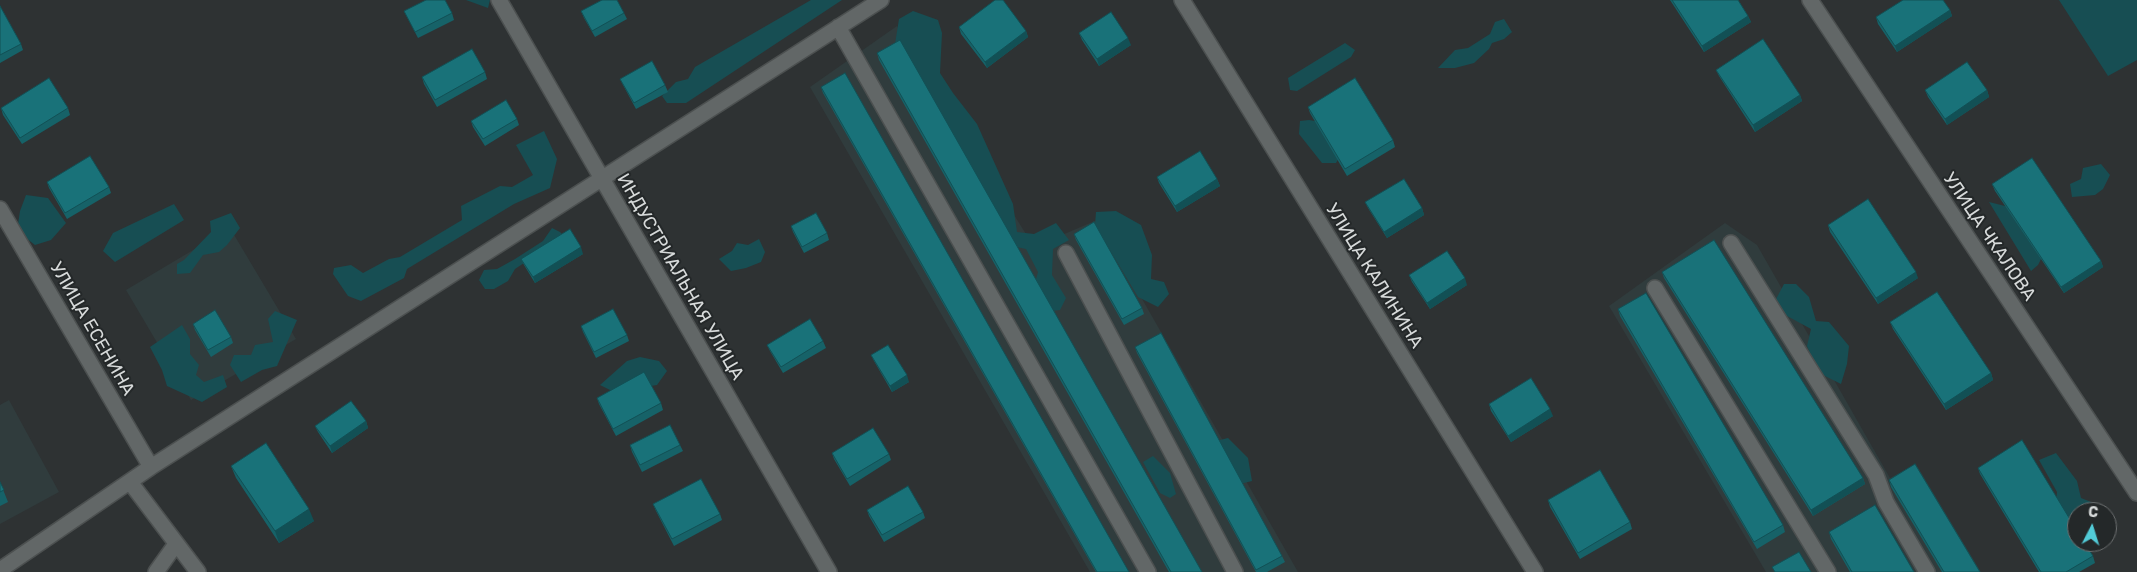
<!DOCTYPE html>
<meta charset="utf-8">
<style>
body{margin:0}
#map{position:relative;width:2137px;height:572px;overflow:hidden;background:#2e3233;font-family:Rubik,sans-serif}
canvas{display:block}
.north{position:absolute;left:2067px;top:502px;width:50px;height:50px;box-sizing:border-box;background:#242829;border:1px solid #6c6f70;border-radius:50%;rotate:5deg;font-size:14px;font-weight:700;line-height:20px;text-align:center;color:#d7dada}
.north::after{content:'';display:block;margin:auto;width:18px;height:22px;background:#52cbd7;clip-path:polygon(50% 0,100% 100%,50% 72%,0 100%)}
</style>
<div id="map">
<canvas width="2137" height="572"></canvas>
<div class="north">С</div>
</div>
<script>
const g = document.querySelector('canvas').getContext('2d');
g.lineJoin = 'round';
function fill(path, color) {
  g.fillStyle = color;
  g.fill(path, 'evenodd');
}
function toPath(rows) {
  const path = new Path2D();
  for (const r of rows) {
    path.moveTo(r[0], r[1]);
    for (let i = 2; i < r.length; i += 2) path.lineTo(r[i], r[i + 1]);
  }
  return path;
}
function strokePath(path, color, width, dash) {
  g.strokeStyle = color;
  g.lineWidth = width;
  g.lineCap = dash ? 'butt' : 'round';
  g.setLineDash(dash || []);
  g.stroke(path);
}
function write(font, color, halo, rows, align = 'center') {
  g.font = font + ' Rubik,sans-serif';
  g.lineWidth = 4;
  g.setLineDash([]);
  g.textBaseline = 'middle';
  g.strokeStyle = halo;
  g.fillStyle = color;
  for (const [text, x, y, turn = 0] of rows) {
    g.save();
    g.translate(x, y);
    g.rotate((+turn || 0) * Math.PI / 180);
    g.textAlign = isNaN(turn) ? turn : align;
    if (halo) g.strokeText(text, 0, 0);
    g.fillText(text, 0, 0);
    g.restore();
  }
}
fill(toPath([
 [897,26,1034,247,1097,220,1298,572,1090,572,810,87],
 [1725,223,1757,245,1890,478,1916,464,1981,572,1766,572,1609,306],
 [230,228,296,339,191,400,126,290],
 [9,400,59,492,0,524,0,405]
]), '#303c3d');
fill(toPath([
 [466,0,490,0,488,8],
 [811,0,842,0,686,103,667,103,662,96,676,82,688,79,695,67],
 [2059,0,2137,0,2137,60,2108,76],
 [913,11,938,20,942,33,940,73,953,93,977,124,1013,204,1017,232,1034,234,1056,223,1069,240,1053,249,1052,275,1066,298,1060,310,1044,312,1033,290,1038,272,1026,249,1007,245,895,44,899,19],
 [1504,19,1512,32,1504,39,1492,43,1489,49,1474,63,1455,68,1438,68,1455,50,1468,48,1490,34,1495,22],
 [1345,43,1355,50,1351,57,1297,91,1290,90,1288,78],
 [1309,120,1321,122,1340,156,1336,163,1322,163,1299,134,1300,121],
 [544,131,557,159,550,188,514,204,407,269,404,278,361,301,348,296,333,274,334,268,351,265,363,273,389,259,400,257,462,220,461,206,500,186,512,187,533,175,516,145],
 [2101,164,2110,175,2103,189,2095,195,2072,197,2070,184,2081,179,2083,168],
 [26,195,48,198,66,223,51,240,35,245,17,231,20,211],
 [1989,202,2013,208,2045,251,2038,265,2031,271],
 [174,204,184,220,115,262,103,251,113,233],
 [1116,211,1141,225,1152,255,1151,279,1164,282,1169,294,1158,307,1138,297,1095,225,1096,212],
 [231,213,240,228,227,245,219,252,203,255,190,273,177,274,177,264,184,260,211,232,210,221],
 [552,228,560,232,569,241,539,253,515,269,508,281,494,289,485,289,479,280,484,270,497,269,515,259,543,241],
 [759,239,765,252,761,262,746,268,731,271,719,259,732,251,737,243,748,245],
 [1784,284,1796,284,1809,297,1816,321,1829,322,1849,346,1847,364,1841,384,1819,373,1807,346,1811,329,1778,311,1775,301],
 [275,311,297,320,277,366,262,370,241,382,230,365,234,355,251,355,255,345,273,342,268,319],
 [182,325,190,339,190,354,199,365,196,375,204,382,223,375,227,387,202,402,167,386,162,370,150,347],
 [640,357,659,361,667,371,657,385,614,392,600,385,627,361],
 [1228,438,1248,458,1252,481,1236,485,1216,441],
 [2056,453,2077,481,2081,498,2096,504,2095,512,2077,512,2077,531,2055,512,2057,492,2039,460],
 [1153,456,1170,473,1176,494,1170,498,1160,493,1143,462]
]), '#174e53');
const minor = toPath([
 [499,0,829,572],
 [1182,0,1535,572],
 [1810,0,2137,493],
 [838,27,1148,572],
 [0,209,151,467],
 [1731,243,1876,475,1886,502,1927,572],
 [1066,253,1235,572],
 [1655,288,1828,572],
 [130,482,198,572],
 [0,570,151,467,881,0],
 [156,572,176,544]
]);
strokePath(minor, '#4c5050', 18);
strokePath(minor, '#626767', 15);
fill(toPath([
 [1670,0,1738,0,1748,16,1751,22,1704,52],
 [0,6,21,44,23,50,0,63],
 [1950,10,1952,16,1897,52,1878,24,1876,17],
 [404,11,452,13,454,20,418,38,407,17],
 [581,11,624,13,627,19,595,37,584,18],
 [959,27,1026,31,1028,37,987,68,961,34],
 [1079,33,1131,45,1099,66,1082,40],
 [877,53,1202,572,1169,572,879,60],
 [1716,70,1800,95,1802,101,1755,132,1719,76],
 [485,72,487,79,437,107,424,84,422,77],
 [620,79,665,85,668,92,636,109,623,85],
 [821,87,1129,572,1096,572,823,93],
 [1925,90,1987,90,1989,97,1947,125,1928,97],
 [1308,107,1393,140,1395,147,1347,176,1310,113],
 [1,108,68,108,70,115,22,144,3,115],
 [517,119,519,125,485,146,473,127,471,121],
 [1157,177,1217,179,1220,186,1177,212,1159,183],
 [47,182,109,187,111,193,67,219,49,188],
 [1992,184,2101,261,2103,267,2064,293,1995,191],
 [1365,202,1422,208,1424,215,1387,238,1368,208],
 [1828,225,1918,278,1878,304,1830,232],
 [791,226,827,233,829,240,804,253,793,232],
 [1074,234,1142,308,1144,314,1124,325,1076,240],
 [583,254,535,283,524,265,521,259],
 [1662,272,1863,478,1865,484,1813,516,1664,278],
 [1409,275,1467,285,1430,309,1412,282],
 [1618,309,1783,525,1785,532,1757,549,1620,316],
 [1890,322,1991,373,1993,380,1946,410,1893,329],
 [193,324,231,337,233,343,211,357,195,330],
 [581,326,627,335,629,341,596,358,583,332],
 [823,341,826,348,783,373,770,351,767,345],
 [1135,347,1282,556,1285,562,1267,572,1256,572,1137,353],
 [871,355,909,382,892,392,874,361],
 [597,398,661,403,663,410,616,436,599,404],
 [1489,404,1553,416,1511,442,1491,411],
 [366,421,368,428,332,453,318,432,315,426],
 [630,445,680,445,683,451,642,472,632,452],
 [832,453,889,454,891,460,850,486,834,459],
 [231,466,314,521,279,543,236,478],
 [1978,468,2093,556,2095,563,2079,572,2039,572,1980,474],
 [1889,480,1980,572,1942,572,1891,487],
 [0,482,8,502,0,506],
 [1548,500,1630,522,1632,529,1580,559,1550,507],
 [653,504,720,514,722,520,674,546,656,511],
 [867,510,923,512,925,518,884,542,869,516],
 [1829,532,1914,572,1850,572,1831,539]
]), '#166268');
fill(toPath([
 [1950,10,1952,16,1897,52,1895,46],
 [1748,16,1751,22,1704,52,1702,46],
 [1026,31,1028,37,987,68,985,62],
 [1128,38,1131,45,1099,66,1097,59],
 [1987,90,1989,97,1947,125,1945,119],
 [1800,95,1802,101,1755,132,1753,125],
 [1217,179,1220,186,1177,212,1175,206],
 [1422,208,1424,215,1387,238,1384,232],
 [581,247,583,254,535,283,533,277],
 [2101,261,2103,267,2064,293,2061,287],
 [1916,272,1918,278,1878,304,1876,298],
 [1465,278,1467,285,1430,309,1427,303],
 [1991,373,1993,380,1946,410,1944,404],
 [907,375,909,382,892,392,890,386],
 [1550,409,1553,416,1511,442,1508,436],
 [366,421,368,428,332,453,330,446],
 [1863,478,1865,484,1813,516,1811,510],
 [309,509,314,521,279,543,275,531]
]), '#125055');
const building = toPath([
 [426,0,445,0,452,13,415,32,404,11,426,0],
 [602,0,617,0,624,13,592,31,581,11,602,0],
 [995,0,1003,0,1026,31,985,62,959,27,995,0],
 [1672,0,1738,0,1748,16,1702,46,1672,0],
 [1903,0,1943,0,1950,10,1895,46,1876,17,1903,0],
 [0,6,21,44,0,55,0,6],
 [1111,12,1128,38,1097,59,1079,33,1111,12],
 [1763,39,1800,95,1753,125,1716,70,1763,39],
 [900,40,1202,572,1171,572,877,53,900,40],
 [472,49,485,72,435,100,422,77,472,49],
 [652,61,665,85,634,103,620,79,652,61],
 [1967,62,1987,90,1945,119,1925,90,1967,62],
 [845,73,1129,572,1097,572,821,87,845,73],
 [49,78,68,108,20,138,1,108,49,78],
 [1355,78,1393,140,1345,169,1308,107,1355,78],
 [506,100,517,119,483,139,471,121,506,100],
 [1200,151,1217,179,1175,206,1157,177,1200,151],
 [90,156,109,187,65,213,47,182,90,156],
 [2032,158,2101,261,2061,287,1992,184,2032,158],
 [1404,179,1422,208,1384,232,1365,202,1404,179],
 [1868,199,1916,272,1876,298,1828,225,1868,199],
 [816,213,827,233,802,247,791,226,816,213],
 [1094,222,1142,308,1122,319,1074,234,1094,222],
 [570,229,581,247,533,277,521,259,570,229],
 [1714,240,1863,478,1811,510,1662,272,1714,240],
 [1447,251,1465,278,1427,303,1409,275,1447,251],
 [1937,292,1991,373,1944,404,1890,322,1937,292],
 [1646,293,1783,525,1754,542,1618,309,1646,293],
 [613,309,627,335,594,352,581,326,613,309],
 [215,310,231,337,208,350,193,324,215,310],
 [810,319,823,341,781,367,767,345,810,319],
 [1161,333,1282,556,1256,570,1135,347,1161,333],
 [888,345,907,375,890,386,871,355,888,345],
 [644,372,661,403,613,429,597,398,644,372],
 [1531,378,1550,409,1508,436,1489,404,1531,378],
 [351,401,366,421,330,446,315,426,351,401],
 [670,425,680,445,640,465,630,445,670,425],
 [873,428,889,454,847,479,832,453,873,428],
 [2022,440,2077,531,2077,542,2084,542,2093,556,2066,572,2041,572,1978,468,2022,440],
 [266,443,309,509,275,531,231,466,266,443],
 [1915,464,1980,572,1944,572,1889,480,1915,464],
 [1600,470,1630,522,1578,553,1548,500,1600,470],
 [701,479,720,514,672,539,653,504,701,479],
 [0,482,4,490,0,492,0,482],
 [908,486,923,512,882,535,867,510,908,486],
 [1875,505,1914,572,1852,572,1829,532,1875,505],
 [1799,552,1811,572,1775,572,1772,567,1799,552]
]);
fill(building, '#197279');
strokePath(building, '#125055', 1);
write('18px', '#d7dada', '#242829', [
 ["УЛИЦА ЧКАЛОВА",1989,237,56],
 ["УЛИЦА КАЛИНИНА",1374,276,58],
 ["ИНДУСТРИАЛЬНАЯ УЛИЦА",680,277,60],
 ["УЛИЦА ЕСЕНИНА",92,329,60]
]);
</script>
